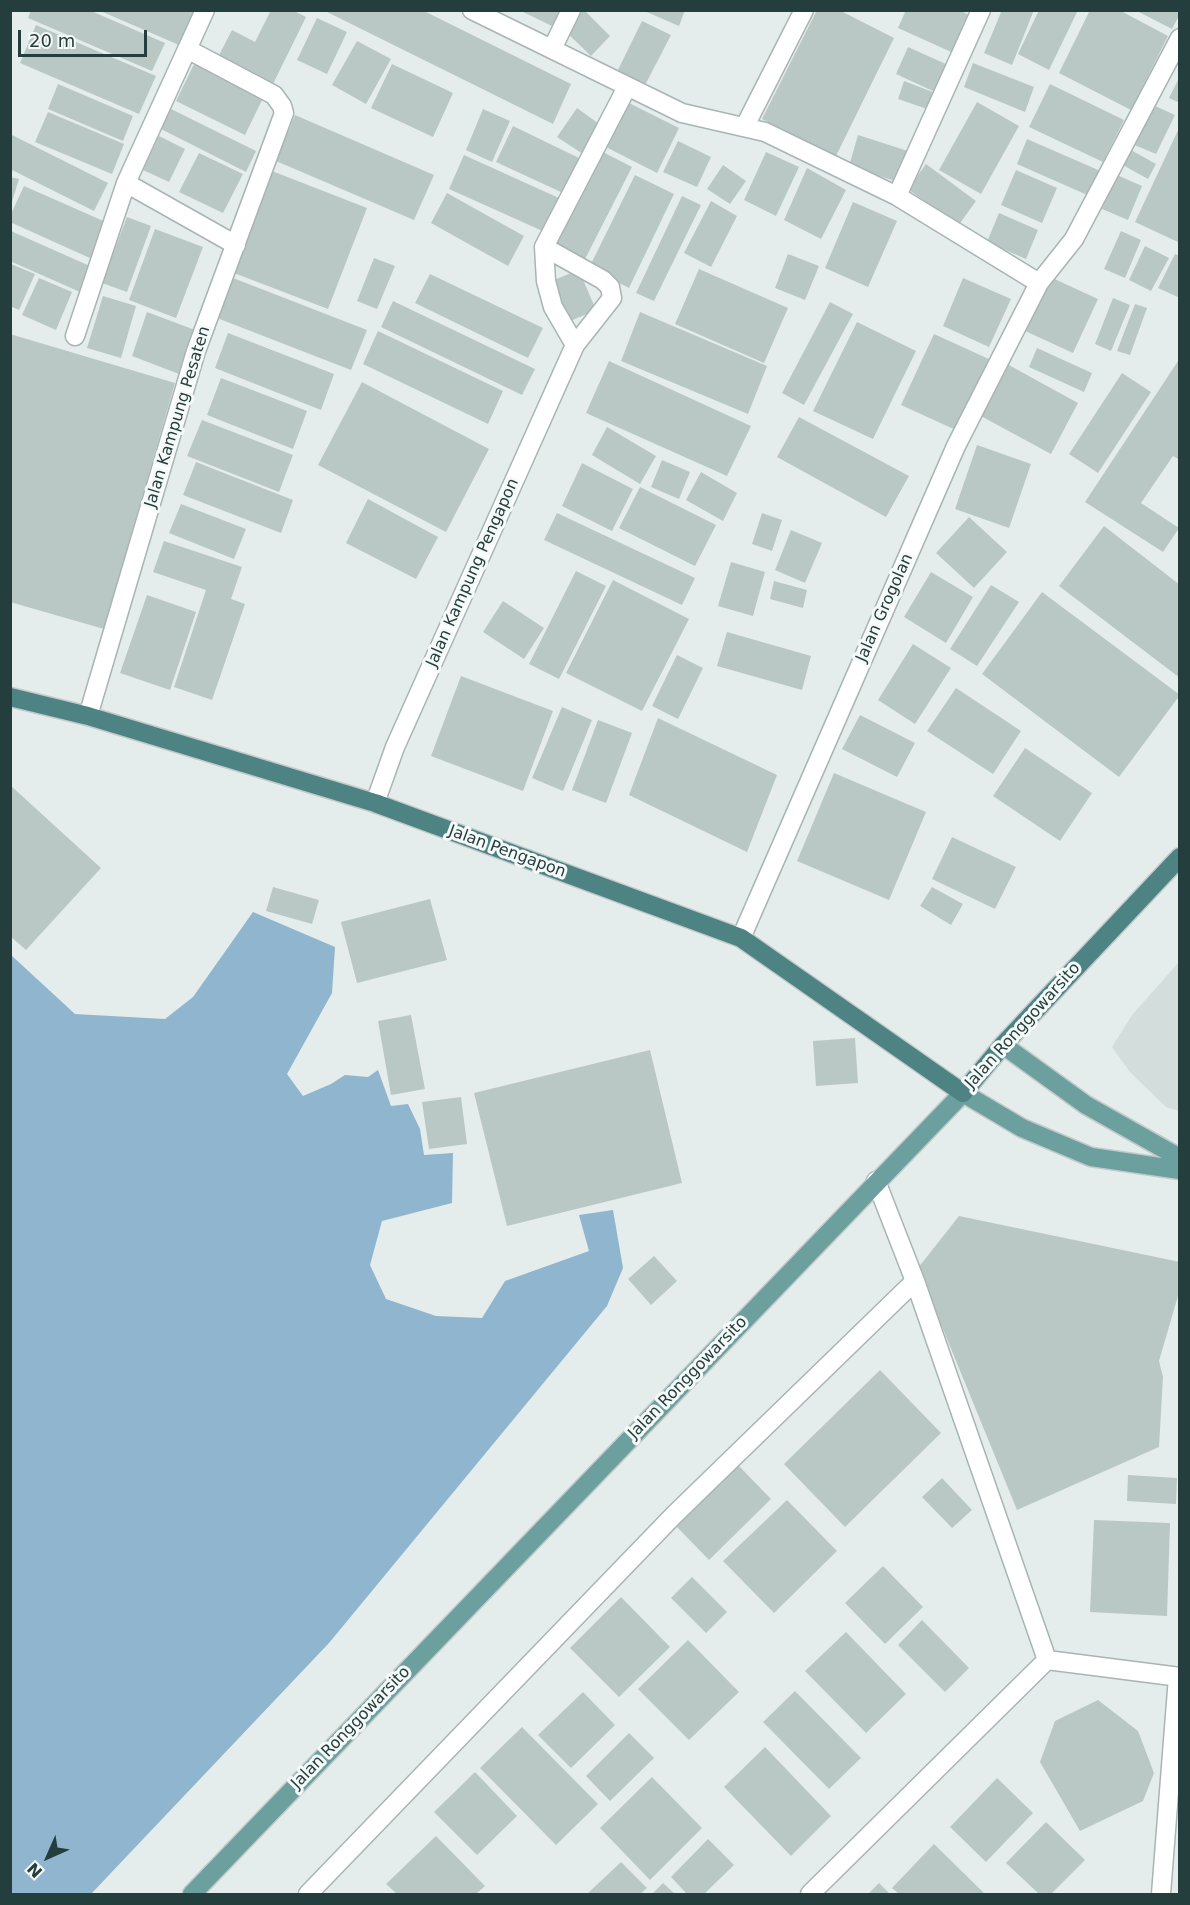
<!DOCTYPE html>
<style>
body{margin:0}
#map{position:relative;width:1190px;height:1905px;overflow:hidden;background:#e4edeb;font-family:"DejaVu Sans",sans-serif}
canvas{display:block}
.frame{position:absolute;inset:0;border:12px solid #243e3d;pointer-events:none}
.north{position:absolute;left:18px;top:1827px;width:60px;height:60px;-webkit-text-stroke:4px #f5f9f8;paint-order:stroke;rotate:225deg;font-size:16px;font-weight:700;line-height:24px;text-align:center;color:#243e3d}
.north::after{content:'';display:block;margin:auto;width:21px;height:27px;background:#243e3d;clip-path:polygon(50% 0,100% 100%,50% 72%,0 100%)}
.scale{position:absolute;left:18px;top:30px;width:129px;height:27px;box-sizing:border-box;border:3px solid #243e3d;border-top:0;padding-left:8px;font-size:18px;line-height:21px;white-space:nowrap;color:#243e3d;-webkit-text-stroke:4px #f5f9f8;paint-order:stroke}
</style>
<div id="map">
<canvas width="1190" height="1905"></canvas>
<div class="frame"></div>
<div class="north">N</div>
<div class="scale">20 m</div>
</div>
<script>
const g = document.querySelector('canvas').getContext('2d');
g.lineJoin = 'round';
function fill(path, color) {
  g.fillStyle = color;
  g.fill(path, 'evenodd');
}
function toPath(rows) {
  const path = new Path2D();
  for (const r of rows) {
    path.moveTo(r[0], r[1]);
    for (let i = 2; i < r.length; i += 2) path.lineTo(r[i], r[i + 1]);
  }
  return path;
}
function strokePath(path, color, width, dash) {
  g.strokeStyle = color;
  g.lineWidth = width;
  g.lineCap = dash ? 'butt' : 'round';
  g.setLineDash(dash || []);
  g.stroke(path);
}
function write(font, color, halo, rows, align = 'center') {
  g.font = font + ' "DejaVu Sans",sans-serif';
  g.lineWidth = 6;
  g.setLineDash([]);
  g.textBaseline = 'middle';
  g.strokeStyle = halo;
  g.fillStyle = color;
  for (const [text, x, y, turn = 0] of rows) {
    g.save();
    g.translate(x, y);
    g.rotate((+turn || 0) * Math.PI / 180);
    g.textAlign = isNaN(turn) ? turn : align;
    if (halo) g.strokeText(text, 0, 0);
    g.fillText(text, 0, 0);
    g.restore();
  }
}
fill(toPath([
 [1179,962,1179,1111,1166,1107,1130,1072,1112,1047,1132,1015]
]), '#d3dddb');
fill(toPath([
 [253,912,335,947,332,993,287,1074,303,1096,331,1084,345,1075,368,1077,378,1070,391,1106,408,1104,420,1129,424,1155,453,1153,452,1203,382,1221,370,1265,386,1299,436,1316,482,1318,505,1281,589,1251,579,1215,613,1210,623,1268,607,1306,329,1643,91,1894,11,1894,11,955,75,1014,165,1019,193,997]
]), '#90b5ce');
fill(toPath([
 [31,10,89,10,165,43,152,71,28,18],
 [98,10,194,10,179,45],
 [271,10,292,10,306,17,272,86,217,59,232,30,255,42],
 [323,10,422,10,571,84,553,124],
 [519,10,562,10,554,27],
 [581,10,584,10,610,36,591,56,563,29],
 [642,10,685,10,679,26],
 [817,10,839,10,894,38,836,156,762,119],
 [906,10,959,10,975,18,958,55,898,28],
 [1002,10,1034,10,1012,65,984,53],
 [1039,10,1078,10,1049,70,1018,54],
 [1090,10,1119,10,1168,36,1131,110,1059,73],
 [1135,10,1180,10,1180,14,1172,29],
 [317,18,347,32,327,74,297,60],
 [642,21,671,35,642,91,615,76],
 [36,25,156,76,139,114,20,63],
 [357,41,391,59,366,104,332,85],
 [908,47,948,65,935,92,896,74],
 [195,62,264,96,245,135,176,101],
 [973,63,1034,87,1025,112,964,87],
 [392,64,453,93,433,137,371,108],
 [1180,76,1180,103,1169,98],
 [904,81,938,94,933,111,898,99],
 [58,84,133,116,123,141,48,109],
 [1050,84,1124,120,1103,162,1029,127],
 [623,100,679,128,657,173,600,144],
 [977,102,1019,126,981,194,939,170],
 [1151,104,1175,115,1156,154,1132,144],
 [169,108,256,151,246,172,159,128],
 [577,108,602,126,583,154,557,137],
 [483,109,510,121,492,162,466,150],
 [48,112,124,144,112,174,35,142],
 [295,115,434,175,414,220,276,161],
 [513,126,579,158,563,193,496,162],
 [1180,126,1180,243,1135,222],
 [10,134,108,183,94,211,10,169],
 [858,135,911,152,901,183,849,166],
 [159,136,185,149,169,182,143,170],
 [1027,139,1105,173,1094,198,1017,164],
 [678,141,711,157,697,187,663,172],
 [1129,149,1156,164,1148,179,1121,164],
 [599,150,632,167,582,265,549,248],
 [766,152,799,167,776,216,744,200],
 [199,153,243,174,223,213,179,192],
 [464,155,561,199,547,233,449,189],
 [926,164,976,201,958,226,908,189],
 [723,165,746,181,730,204,707,189],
 [807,168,846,190,821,239,784,220],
 [1016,170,1057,188,1042,223,1001,205],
 [272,171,367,208,328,309,234,273],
 [635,175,674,194,629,288,589,268],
 [1117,175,1142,186,1128,220,1102,209],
 [10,177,19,179,11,205,10,204],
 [24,186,108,223,92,259,10,222,10,216],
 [447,193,524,236,508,266,431,223],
 [682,196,701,205,654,301,636,293],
 [711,201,737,216,711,267,684,253],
 [853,202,897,221,868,287,825,268],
 [999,213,1038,230,1026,259,987,242],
 [127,217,151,226,127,292,102,283],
 [155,229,203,247,176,318,129,300],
 [11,231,92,267,80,292,10,261],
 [1121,231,1141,240,1125,278,1104,269],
 [1145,246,1169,258,1151,291,1129,280],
 [788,254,819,266,805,300,775,288],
 [1175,254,1180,256,1180,298,1158,288],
 [374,258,395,266,377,309,357,301],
 [11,264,35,274,19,310,10,306],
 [699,269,788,308,764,363,675,324],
 [579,270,596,310,568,322,551,281],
 [430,274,543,328,528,358,415,303],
 [1048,276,1098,299,1073,353,1023,330],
 [39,278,72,292,56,330,22,315],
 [233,278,367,330,351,370,217,318],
 [963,278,1011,299,989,347,943,326],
 [103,296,136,306,121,358,87,348],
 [1113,298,1130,305,1111,351,1095,344],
 [393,301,535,369,522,395,381,327],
 [830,302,853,314,804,405,782,393],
 [1135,304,1147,308,1130,355,1117,351],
 [147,312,195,330,179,374,132,356],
 [640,312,767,366,748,414,621,361],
 [857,322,916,351,873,439,813,411],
 [378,331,503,391,488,424,363,364],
 [228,333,334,374,321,410,215,368],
 [10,334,175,383,104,629,10,602],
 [934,334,991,360,958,431,901,405],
 [1037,348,1092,373,1084,392,1029,367],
 [1180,358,1180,460,1173,456,1141,503,1179,528,1163,552,1085,502],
 [609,361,751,426,727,476,586,413],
 [1007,364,1078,403,1051,454,979,415],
 [1122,373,1151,392,1098,473,1069,454],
 [221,378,307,411,293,449,207,415],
 [362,382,489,449,446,532,318,465],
 [799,417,909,476,886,517,777,457],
 [202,420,293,455,279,492,187,456],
 [607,427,656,456,640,484,592,455],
 [977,445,1031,464,1009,528,955,509],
 [662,460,690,472,679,499,651,487],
 [196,462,293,500,281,533,183,495],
 [582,463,633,489,612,531,562,506],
 [701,472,737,493,723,521,686,500],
 [640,487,716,525,695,566,619,528],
 [368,499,438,537,416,579,346,543],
 [181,504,246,529,234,559,169,533],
 [557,513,695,578,682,605,544,540],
 [762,513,782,520,772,551,752,544],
 [969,517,1007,552,974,588,936,553],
 [1104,526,1180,585,1180,678,1059,586],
 [791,530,822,543,805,583,775,570],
 [164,541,242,567,231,599,245,604,212,700,174,687,206,590,153,572],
 [731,562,765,572,753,616,718,606],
 [576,571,606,586,559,679,529,664],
 [931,572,973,597,946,643,904,617],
 [613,580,689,619,642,711,566,673],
 [774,581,807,590,803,608,770,599],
 [991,585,1019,602,977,666,950,649],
 [1042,592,1180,695,1119,777,982,674],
 [147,595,196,612,170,690,120,673],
 [503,601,544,628,524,659,483,632],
 [727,632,811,656,802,690,717,666],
 [913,644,951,668,915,724,878,700],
 [677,655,703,668,678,719,652,706],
 [461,676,553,711,523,791,431,756],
 [956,688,1021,731,993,774,927,731],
 [562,707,592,720,563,791,532,778],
 [860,715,915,743,897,777,842,749],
 [658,718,777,775,747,852,629,795],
 [598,720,632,733,606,803,572,790],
 [1025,748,1092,793,1060,841,993,796],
 [834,773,926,812,889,900,797,861],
 [10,785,101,868,26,950,10,936],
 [952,837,1016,867,995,909,932,879],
 [273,887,319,900,312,924,266,911],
 [932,887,963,904,951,925,920,906],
 [430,899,447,960,357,983,341,922],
 [411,1015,425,1089,391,1095,378,1021],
 [855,1038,858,1083,816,1086,813,1041],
 [650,1050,682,1183,507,1226,474,1093],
 [461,1097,467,1144,429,1149,422,1102],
 [959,1216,1180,1262,1180,1289,1159,1361,1163,1377,1159,1447,1017,1510,918,1268],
 [654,1256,677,1281,651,1305,628,1279],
 [880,1370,941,1433,845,1527,784,1464],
 [738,1465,771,1499,709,1560,676,1526],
 [1128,1475,1177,1478,1176,1504,1127,1501],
 [942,1478,972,1510,952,1528,922,1497],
 [787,1500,837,1551,774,1613,723,1561],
 [1094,1520,1170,1523,1167,1616,1090,1612],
 [883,1566,923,1607,885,1644,845,1603],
 [692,1577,727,1612,706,1633,671,1598],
 [621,1597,670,1647,619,1697,570,1648],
 [922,1620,969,1668,945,1692,898,1645],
 [846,1632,906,1694,866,1733,805,1671],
 [688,1640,739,1692,689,1740,638,1689],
 [795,1691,861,1758,829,1789,763,1722],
 [583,1692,615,1725,571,1768,538,1735],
 [1098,1700,1138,1731,1154,1773,1143,1801,1080,1831,1040,1762,1055,1721],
 [522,1727,598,1804,556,1845,480,1768],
 [629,1733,654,1758,610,1801,586,1776],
 [765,1747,831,1816,791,1856,724,1787],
 [475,1772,517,1816,477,1855,434,1812],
 [652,1777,702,1828,650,1880,600,1828],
 [997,1778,1033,1813,986,1862,950,1827],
 [1046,1822,1085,1860,1051,1894,1039,1894,1006,1863],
 [436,1836,485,1886,476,1894,397,1894,386,1884],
 [708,1839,734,1865,704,1894,687,1894,671,1877],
 [934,1844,985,1894,899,1894,892,1888],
 [621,1862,647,1888,640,1894,587,1894],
 [663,1883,675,1894,652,1894],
 [879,1883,890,1894,868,1894]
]), '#bac8c5');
const minor = toPath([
 [472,10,682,113,765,132,897,196,1039,283],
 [552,49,571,10],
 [745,126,804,10],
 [126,183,236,245],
 [897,196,981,10],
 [544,247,627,87],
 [544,247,546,281,553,307,575,345],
 [75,336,126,183,205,10],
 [88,716,196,351,284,113,282,106,274,95,187,49],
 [375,803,395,747,575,345,612,298,610,287,603,280,544,247],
 [741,938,956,446,1039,283,1074,239,1180,38],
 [876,1181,915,1281,1047,1660],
 [308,1894,674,1515,915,1281],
 [810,1894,1047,1660,1180,1677],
 [1161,1894,1178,1677]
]);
const primary = toPath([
 [1003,1045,1086,1105,1180,1158],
 [192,1894,963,1093,1022,1128,1091,1157,1180,1170]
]);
const trunk = toPath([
 [10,697,88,716,375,803,741,938,963,1093,1003,1045,1180,857]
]);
strokePath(minor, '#a7b5b3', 21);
strokePath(primary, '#c2c9c9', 21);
strokePath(trunk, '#c2c9c9', 21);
strokePath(minor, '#fff', 18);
strokePath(primary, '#6ba09f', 18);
strokePath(trunk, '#4e8384', 18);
write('16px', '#243e3d', '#f5f9f8', [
 ["Jalan Kampung Pesaten",178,417,-73],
 ["Jalan Kampung Pengapon",473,573,-66],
 ["Jalan Grogolan",885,608,-66],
 ["Jalan Pengapon",507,852,20],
 ["Jalan Ronggowarsito",1023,1026,-48],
 ["Jalan Ronggowarsito",688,1378,-46],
 ["Jalan Ronggowarsito",351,1728,-46]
]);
</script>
